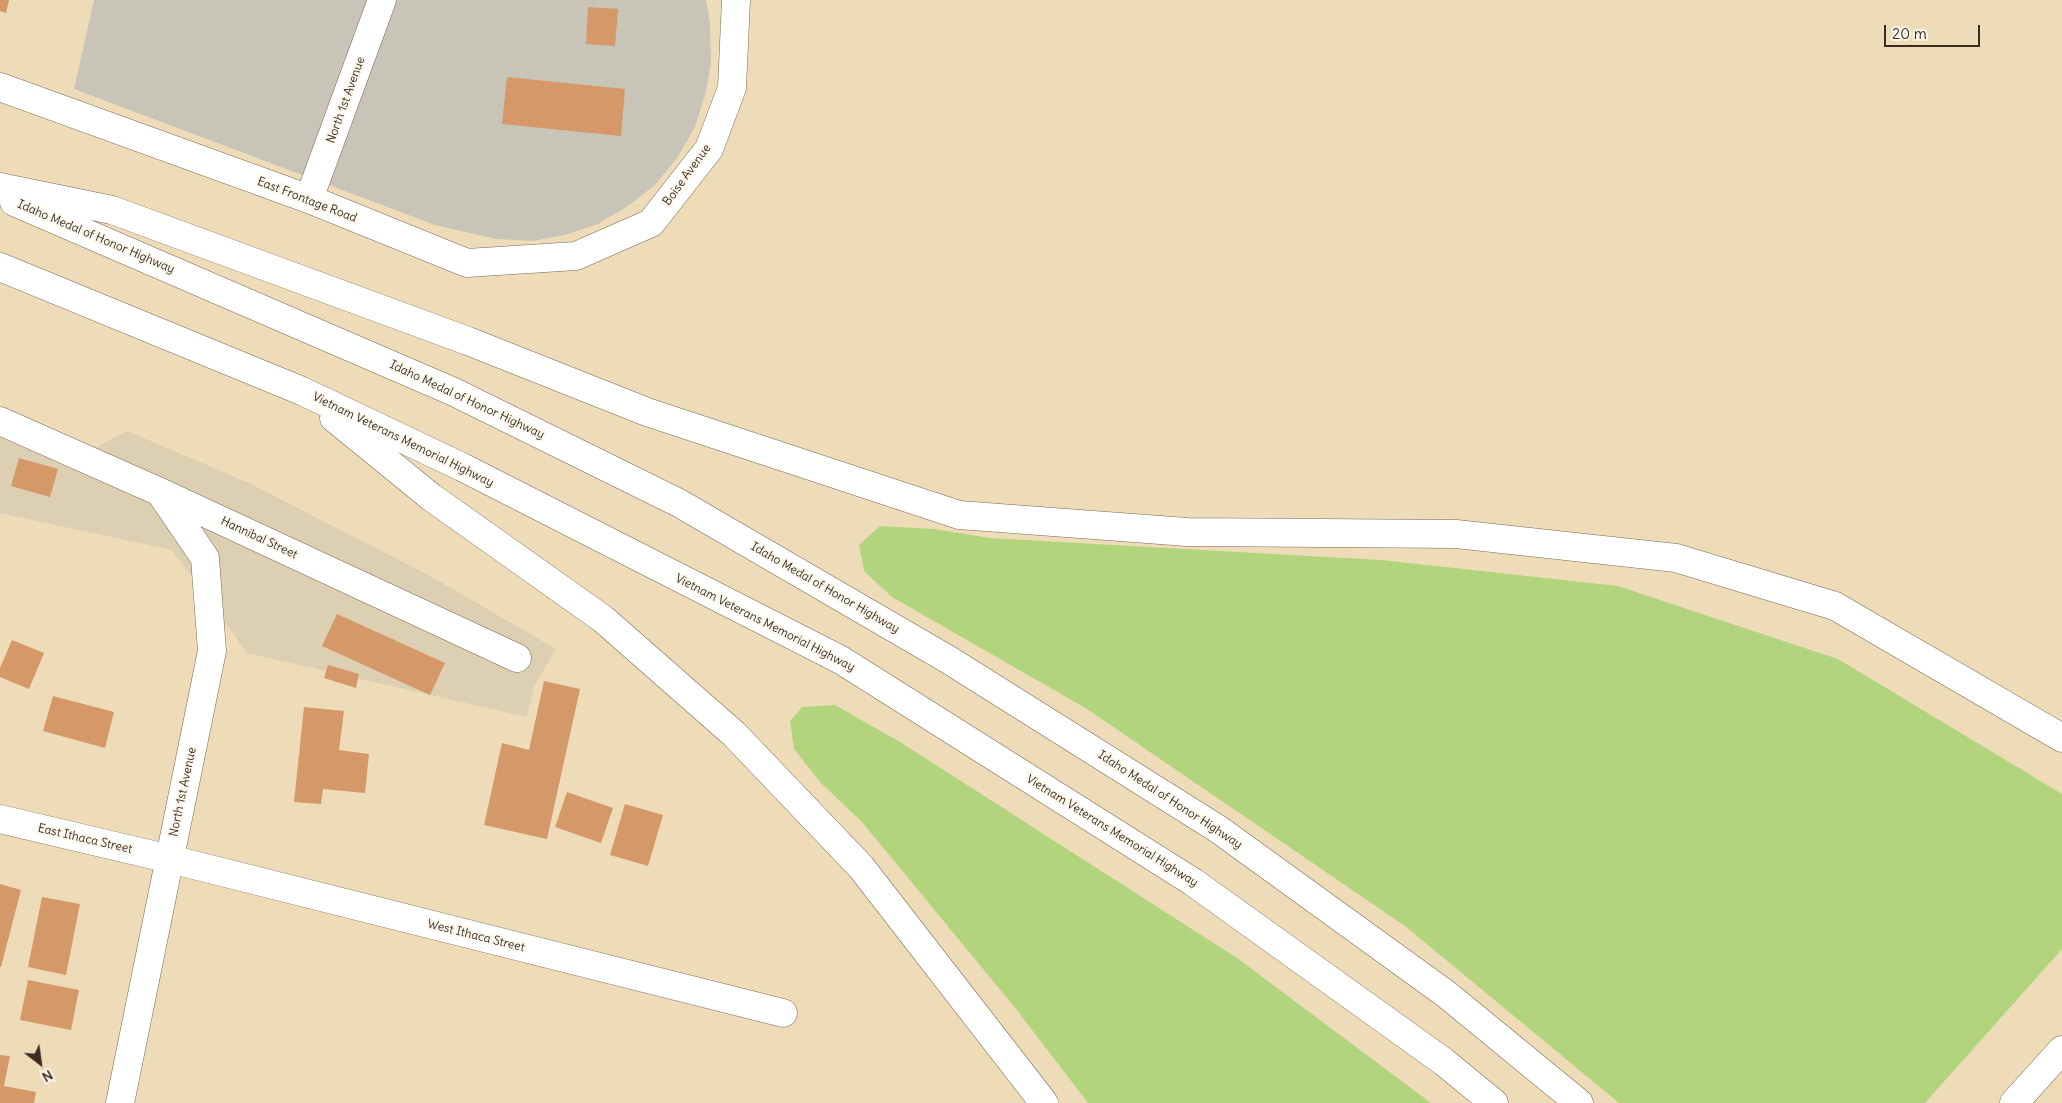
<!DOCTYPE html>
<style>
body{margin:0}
#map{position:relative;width:2062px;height:1103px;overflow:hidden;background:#eedcb9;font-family:Delius,sans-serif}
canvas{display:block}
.north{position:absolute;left:15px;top:1038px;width:50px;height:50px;-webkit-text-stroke:4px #fbf7ec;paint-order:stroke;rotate:150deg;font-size:14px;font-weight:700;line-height:20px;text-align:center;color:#3b2a1e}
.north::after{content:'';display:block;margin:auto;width:18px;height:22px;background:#3b2a1e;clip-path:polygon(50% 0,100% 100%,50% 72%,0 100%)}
.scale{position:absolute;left:1884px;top:25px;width:96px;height:22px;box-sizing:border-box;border:2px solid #3b2a1e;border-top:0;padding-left:6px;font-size:15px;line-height:18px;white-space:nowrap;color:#3b2a1e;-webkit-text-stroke:4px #fbf7ec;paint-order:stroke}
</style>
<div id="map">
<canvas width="2062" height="1103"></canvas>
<div class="north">N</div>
<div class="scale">20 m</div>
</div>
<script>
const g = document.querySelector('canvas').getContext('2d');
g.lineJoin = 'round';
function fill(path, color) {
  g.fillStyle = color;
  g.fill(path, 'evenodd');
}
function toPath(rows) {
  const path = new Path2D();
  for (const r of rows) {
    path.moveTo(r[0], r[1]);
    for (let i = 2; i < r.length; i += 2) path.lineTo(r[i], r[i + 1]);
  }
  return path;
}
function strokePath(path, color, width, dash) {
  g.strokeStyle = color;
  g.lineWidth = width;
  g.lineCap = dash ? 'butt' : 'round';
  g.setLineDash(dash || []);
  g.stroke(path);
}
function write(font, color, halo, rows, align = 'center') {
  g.font = font + ' Delius,sans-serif';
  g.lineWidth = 4;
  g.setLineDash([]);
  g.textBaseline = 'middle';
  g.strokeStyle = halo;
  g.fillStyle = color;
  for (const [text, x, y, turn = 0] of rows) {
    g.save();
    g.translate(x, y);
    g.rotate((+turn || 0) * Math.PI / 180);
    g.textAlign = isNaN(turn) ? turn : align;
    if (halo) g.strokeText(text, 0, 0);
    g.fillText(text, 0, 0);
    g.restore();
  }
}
fill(toPath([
 [0,431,73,460,127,431,249,483,432,577,556,649,534,686,527,717,247,653,172,550,0,513]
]), '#ddcfb1');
fill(toPath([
 [94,0,706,0,710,22,711,62,706,92,694,129,677,158,655,185,628,206,598,224,565,235,533,241,496,239,435,225,74,89]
]), '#c8c4b8');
fill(toPath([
 [880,526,934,529,989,538,1381,560,1618,586,1838,659,2062,794,2062,949,1925,1103,1619,1103,1405,926,1087,709,892,597,864,571,859,545],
 [835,705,900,742,1237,958,1431,1103,1088,1103,1016,1009,862,822,821,783,794,749,790,721,802,707]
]), '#b2d47c');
fill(toPath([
 [0,0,9,0,6,13,0,11],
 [588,7,618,9,615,46,586,44],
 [507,77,625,89,621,136,502,124],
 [19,458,58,469,50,497,11,486],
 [337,614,445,663,430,695,322,646],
 [12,640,44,653,29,689,0,677,0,668],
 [328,665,359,674,356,688,324,678],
 [544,681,580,689,547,839,484,825,502,743,529,750],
 [53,696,114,712,105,748,43,731],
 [304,707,344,711,339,750,369,754,365,793,323,789,321,804,294,802],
 [567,792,613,808,601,843,555,827],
 [625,804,663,815,648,866,610,855],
 [0,884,21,890,1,967,0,967],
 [42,897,80,904,66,975,28,967],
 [28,980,79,990,71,1030,20,1020],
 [0,1055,10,1056,4,1086,36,1092,34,1103,0,1103]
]), '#d59868');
const minor = toPath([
 [0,87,309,199,467,263,576,256,651,223,709,149,732,88,736,0],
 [309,199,382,0],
 [0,421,160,492,517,658],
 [0,819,170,859,783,1013],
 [120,1103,212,651,205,558,160,492]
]);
const primary = toPath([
 [2014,1103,2062,1050]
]);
const motorway = toPath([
 [0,187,112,210,468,341,647,412,959,515,1187,532,1456,534,1676,558,1835,606,2062,738],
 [14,202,454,392,679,503,949,660,1218,829,1446,994,1579,1103],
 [0,267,302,391,462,467,841,660,1193,882,1444,1062,1494,1103],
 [334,418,431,497,603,619,734,734,861,867,1044,1103]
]);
strokePath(minor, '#7a6854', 29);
strokePath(primary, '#7a6854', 29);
strokePath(motorway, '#7a6854', 29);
strokePath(minor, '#fff', 28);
strokePath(primary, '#fff', 28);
strokePath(motorway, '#fff', 28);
write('12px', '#3b2a1e', '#fbf7ec', [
 ["North 1st Avenue",346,100,-70],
 ["Boise Avenue",687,175,-54],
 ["East Frontage Road",307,200,21],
 ["Idaho Medal of Honor Highway",96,237,23],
 ["Idaho Medal of Honor Highway",467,400,25],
 ["Vietnam Veterans Memorial Highway",403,440,26],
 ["Hannibal Street",259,538,25],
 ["Idaho Medal of Honor Highway",825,588,30],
 ["Vietnam Veterans Memorial Highway",765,623,27],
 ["North 1st Avenue",183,792,-78],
 ["Idaho Medal of Honor Highway",1170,800,33],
 ["Vietnam Veterans Memorial Highway",1112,831,32],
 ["East Ithaca Street",85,839,13],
 ["West Ithaca Street",476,936,14]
]);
</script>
